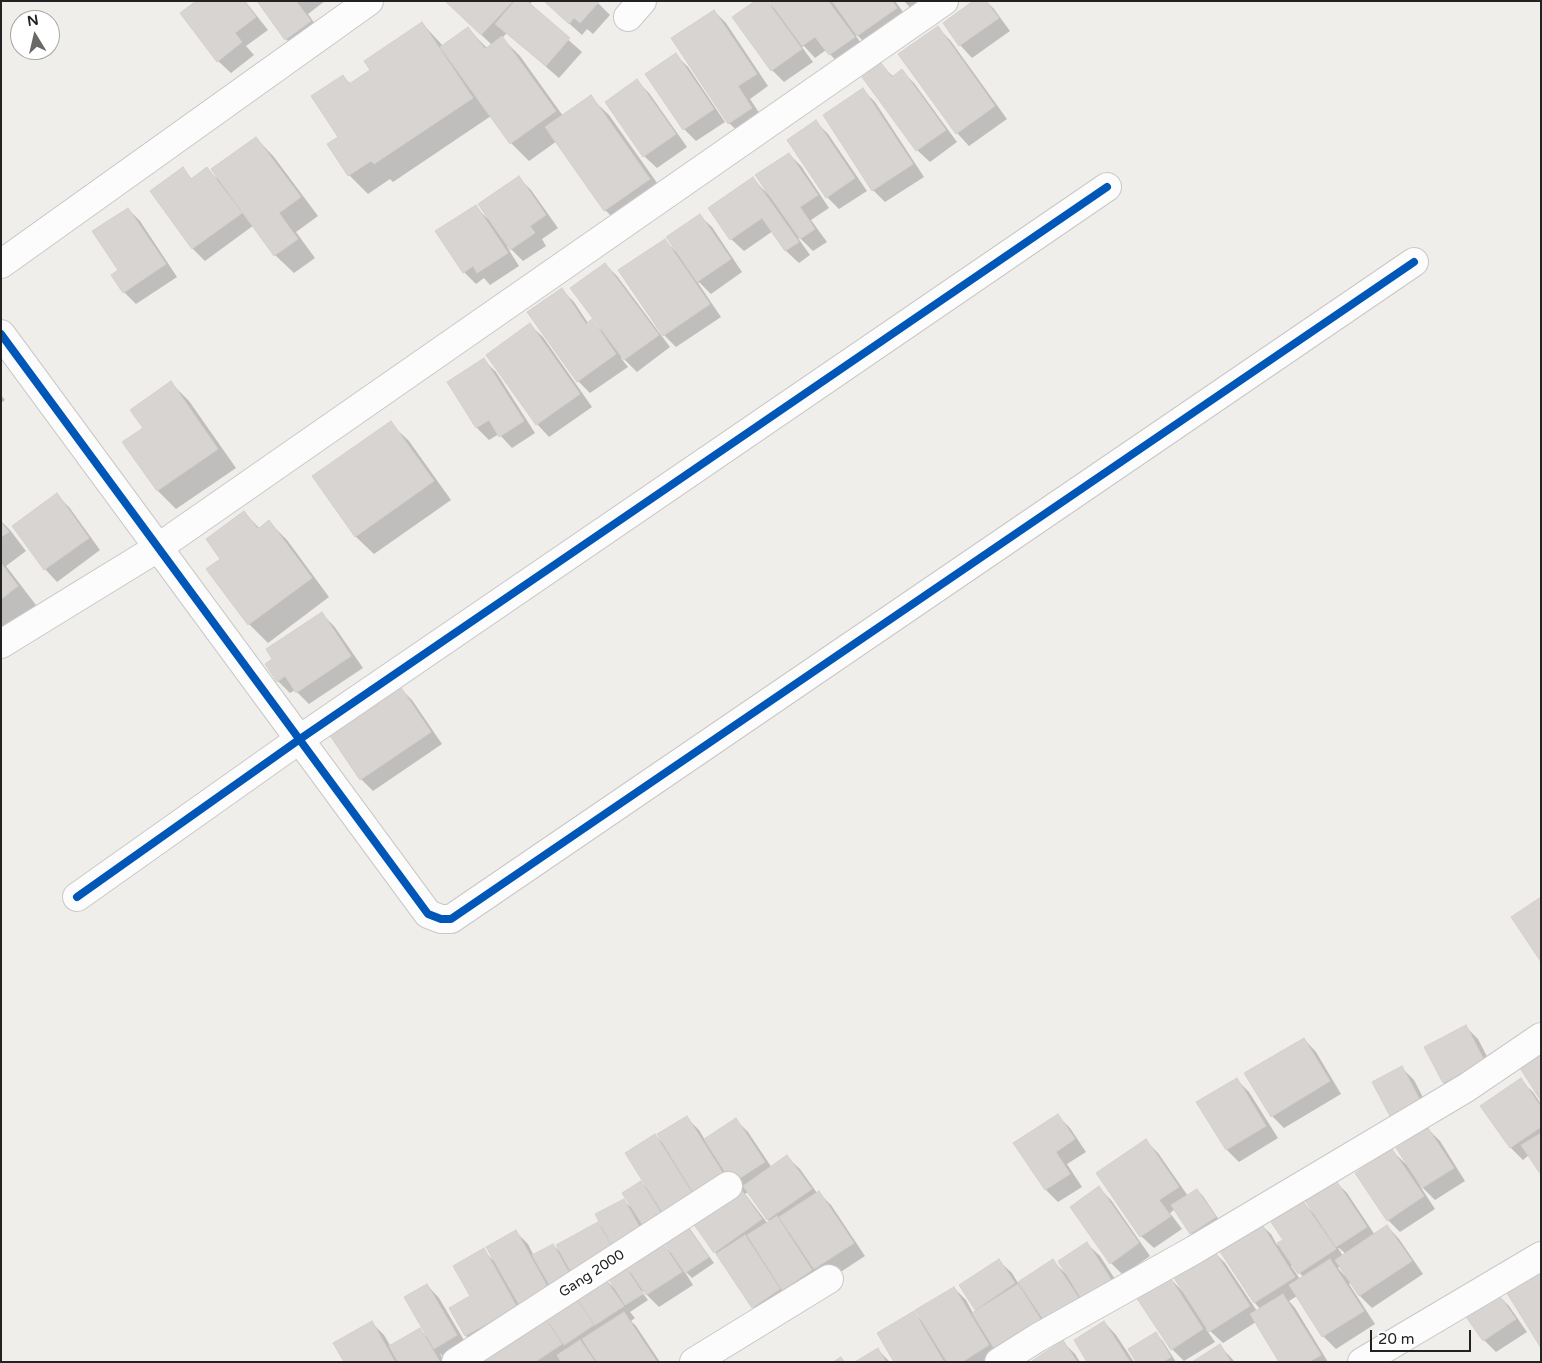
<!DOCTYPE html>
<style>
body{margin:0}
#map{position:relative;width:1542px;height:1363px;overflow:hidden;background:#f0eeeb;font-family:"Varela Round",sans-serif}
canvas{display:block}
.frame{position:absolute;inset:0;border:2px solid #222;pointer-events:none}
.north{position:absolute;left:10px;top:10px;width:50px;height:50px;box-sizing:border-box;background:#fff;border:1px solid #a7a7a7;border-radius:50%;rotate:351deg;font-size:14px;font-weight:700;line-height:20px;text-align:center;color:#222}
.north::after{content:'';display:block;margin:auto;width:18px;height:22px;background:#6a6968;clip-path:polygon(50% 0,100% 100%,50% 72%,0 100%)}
.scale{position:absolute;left:1370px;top:1330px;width:101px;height:22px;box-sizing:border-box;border:2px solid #222;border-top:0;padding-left:6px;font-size:15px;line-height:18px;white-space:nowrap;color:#222;-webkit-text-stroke:4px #fff;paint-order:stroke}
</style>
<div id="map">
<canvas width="1542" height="1363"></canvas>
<div class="frame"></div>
<div class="north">N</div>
<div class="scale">20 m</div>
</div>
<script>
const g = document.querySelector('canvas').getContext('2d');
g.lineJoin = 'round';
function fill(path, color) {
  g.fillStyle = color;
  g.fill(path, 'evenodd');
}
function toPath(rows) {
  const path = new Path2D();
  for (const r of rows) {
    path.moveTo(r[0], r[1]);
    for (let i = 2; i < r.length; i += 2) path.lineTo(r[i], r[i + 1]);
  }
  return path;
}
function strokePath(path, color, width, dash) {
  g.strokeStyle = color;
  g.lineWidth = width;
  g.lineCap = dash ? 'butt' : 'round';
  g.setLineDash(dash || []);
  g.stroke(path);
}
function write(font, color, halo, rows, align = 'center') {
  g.font = font + ' "Varela Round",sans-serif';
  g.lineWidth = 4.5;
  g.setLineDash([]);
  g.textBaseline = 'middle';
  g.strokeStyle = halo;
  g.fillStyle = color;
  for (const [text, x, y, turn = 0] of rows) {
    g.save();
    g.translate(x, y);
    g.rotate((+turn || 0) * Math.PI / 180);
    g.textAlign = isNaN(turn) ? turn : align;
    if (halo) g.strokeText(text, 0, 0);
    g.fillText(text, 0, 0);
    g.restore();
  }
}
fill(toPath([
 [198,1,245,1,268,30,246,46,254,55,231,73,218,61],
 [258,1,325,1,308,14,322,34,298,51,286,39],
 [446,1,513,1,515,3,516,1,533,1,529,5,582,52,559,78,507,33,502,38,520,56,563,116,590,97,609,115,667,197,624,228,605,210,557,141,529,161,511,143,491,116,393,182,390,179,368,194,349,175,329,144,340,137,343,77,351,84,372,70,422,23,443,46,468,29,487,48,492,45],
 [544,1,596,1,610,15,593,34,587,29,582,35],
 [767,1,774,8,775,7,771,1,895,1,914,27,876,54,857,35,856,36,866,50,842,67,826,50,815,58,804,46,802,47,813,62,784,82,772,70],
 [904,1,931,1,915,13],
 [986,1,994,9,1010,31,972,58,960,45,944,23],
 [714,11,726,23,768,86,750,99,764,120,742,135,729,123,672,39],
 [938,28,950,40,1007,119,969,146,957,133],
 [676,55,688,67,725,122,696,141,684,129],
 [881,65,894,77,902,71,914,83,957,142,930,162,917,150,864,77],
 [637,81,649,93,687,147,657,168,644,156],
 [863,90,875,102,924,177,885,202,873,190],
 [816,122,828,134,867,191,839,209,827,197],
 [256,138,274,157,318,216,296,232,315,258,294,273,275,255,254,225,205,261,193,249,151,191,183,169,192,179,207,169,221,182],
 [789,154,801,166,829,208,811,220,827,242,813,251,799,237,798,238,810,255,799,263,786,251,773,231,744,251,731,239,753,179,769,195],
 [519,178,531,190,558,228,542,239,546,246,523,261,508,246,507,247,519,266,490,285,484,278,476,284,464,272,476,207,488,219],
 [128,209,140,221,177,277,136,304,124,292,120,271],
 [699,215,712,227,742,272,711,294,699,282,698,283,721,317,676,347,664,335,665,240,675,251],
 [605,264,617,276,670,347,637,372,622,357,621,358,628,367,590,393,578,381,562,290,574,302,588,323,592,321,601,330,602,329],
 [530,325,543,337,592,407,549,437,537,424],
 [484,360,496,372,535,433,512,448,499,434,489,440,477,428,449,383],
 [171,383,189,401,236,468,176,509,158,491,124,442,145,428],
 [1,395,5,400,1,403],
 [390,423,409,441,451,500,374,554,355,536],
 [57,495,69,507,100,550,57,582,45,569],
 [244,512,260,529,269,522,287,540,329,597,268,643,249,624,208,570,222,559],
 [1,521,10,530,26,551,6,566,36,605,1,631],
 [321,613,334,626,363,668,309,704,295,690,290,693,278,681,274,659],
 [400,688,412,700,442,744,373,791,361,779],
 [1466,1027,1478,1039,1496,1074,1456,1095,1444,1083,1426,1048],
 [1304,1039,1316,1052,1341,1094,1284,1128,1272,1116],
 [1402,1068,1414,1080,1432,1115,1374,1083],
 [1236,1079,1249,1092,1278,1138,1239,1162,1227,1150,1198,1103],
 [1520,1080,1533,1092,1541,1104,1541,1173,1529,1155,1523,1160,1511,1148],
 [1058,1116,1070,1128,1086,1152,1067,1164,1082,1187,1058,1202,1046,1190,1015,1143],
 [686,1117,699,1130,705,1140,736,1120,748,1132,772,1168,787,1157,800,1169,817,1193,818,1192,831,1205,865,1256,827,1281,816,1270,815,1270,823,1283,795,1301,787,1293,786,1294,792,1302,765,1319,753,1307,720,1258,715,1252,691,1218,683,1222,690,1229,714,1263,692,1278,686,1272,685,1272,693,1285,659,1307,643,1291,642,1292,648,1300,630,1312,635,1318,631,1321,636,1326,660,1362,486,1362,482,1355,535,1320,523,1308,528,1320,479,1348,466,1336,451,1308,471,1297,455,1266,483,1250,495,1262,488,1247,516,1232,528,1244,534,1256,553,1245,561,1253,557,1245,598,1223,605,1230,597,1214,623,1200,632,1208,633,1208,623,1193,641,1182,649,1190,627,1153,655,1135,663,1143,658,1134],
 [748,1192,768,1220,771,1222,768,1224,745,1194],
 [699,1199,700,1199,708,1207,705,1210],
 [663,1212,678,1227,662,1238,671,1251,670,1252,662,1243,655,1248,645,1230,653,1237,671,1227,662,1212],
 [623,1258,629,1264,627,1265,632,1273,631,1273,623,1265,626,1264],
 [572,1272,585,1285,575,1293,580,1301,579,1302,572,1294,560,1302,559,1299,579,1287],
 [607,1274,616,1288,615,1289,603,1277],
 [546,1316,551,1323,550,1324,543,1317],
 [1428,1129,1440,1141,1465,1181,1435,1200,1421,1186,1420,1186,1435,1209,1400,1232,1388,1220,1392,1151,1407,1165],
 [1146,1141,1158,1153,1188,1196,1197,1190,1203,1196,1221,1223,1197,1239,1191,1233,1175,1209,1170,1213,1182,1229,1154,1248,1141,1236],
 [1335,1181,1347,1193,1375,1235,1387,1226,1399,1239,1423,1274,1372,1308,1360,1296,1351,1283,1349,1284,1375,1324,1336,1349,1323,1336,1297,1296,1289,1301,1295,1308,1328,1362,1280,1362,1256,1322,1223,1343,1207,1328,1206,1329,1215,1342,1184,1361,1172,1349,1169,1277,1183,1292,1213,1251,1225,1263,1257,1311,1260,1309,1255,1303,1219,1247,1258,1222,1271,1234,1277,1245,1285,1240,1303,1202,1313,1213],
 [1338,1248,1339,1248,1346,1254,1343,1256],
 [1293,1265,1303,1277,1300,1279,1291,1266],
 [1340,1266,1346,1275,1345,1276,1338,1268],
 [1099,1188,1111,1200,1150,1256,1123,1275,1111,1263],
 [1087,1244,1100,1256,1124,1293,994,1362,896,1362,914,1313,922,1321,954,1288,966,1300,973,1313,977,1311,961,1286,999,1261,1012,1273,1018,1283,1053,1261,1065,1273],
 [427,1285,439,1298,468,1347,447,1360,440,1353,444,1362,346,1362,371,1322,384,1335,391,1347,420,1330,427,1337],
 [1497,1294,1509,1306,1527,1332,1496,1352,1484,1340],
 [1104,1322,1116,1335,1134,1362,1088,1362],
 [1156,1334,1162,1340,1176,1362,1137,1362],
 [1063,1342,1075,1354,1080,1362,1034,1362],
 [1220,1346,1235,1362,1195,1362],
 [878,1350,890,1362,858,1362]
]), '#0003');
const building = toPath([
 [196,1,244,1,256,17,235,33,242,42,217,62,180,13,196,1],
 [257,1,296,1,311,21,285,40,257,1],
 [445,1,513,1,481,35,445,1],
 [515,1,527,1,570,38,546,66,495,24,515,1],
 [544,1,598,1,599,2,580,23,574,18,569,24,544,1],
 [755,1,767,1,802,49,771,71,732,17,755,1],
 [769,1,828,1,855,37,829,55,815,37,802,46,769,1],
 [832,1,892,1,897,8,857,36,832,1],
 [973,1,986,1,999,18,959,46,943,23,973,1],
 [714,10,757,74,738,86,752,108,728,124,671,38,714,10],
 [422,22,473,98,374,164,371,161,348,176,327,144,338,137,311,96,343,75,349,84,370,70,364,61,422,22],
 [938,26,995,106,956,134,898,54,938,26],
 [468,27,485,49,502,36,556,111,510,144,440,47,468,27],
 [676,53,714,109,683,130,645,74,676,53],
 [881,63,892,77,902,69,946,130,916,151,862,77,881,63],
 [637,79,676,134,643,157,605,102,637,79],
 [863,88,913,164,872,191,823,115,863,88],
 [591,95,650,179,604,211,545,127,591,95],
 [816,120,855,178,826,198,787,140,816,120],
 [256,137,301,197,279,213,298,239,274,256,211,169,256,137],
 [789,153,818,195,800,207,815,229,800,239,755,175,789,153],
 [183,167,191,179,207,167,242,213,192,249,150,191,183,167],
 [519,176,546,215,530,226,535,233,510,250,478,204,519,176],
 [753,177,799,242,785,251,762,218,730,240,708,208,753,177],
 [476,205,508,253,477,273,473,266,463,273,435,231,476,205],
 [128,208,166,264,123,293,111,275,118,270,92,231,128,208],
 [700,214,731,259,697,282,666,237,700,214],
 [665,239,710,304,663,336,618,270,665,239],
 [605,263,659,335,624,360,570,288,605,263],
 [562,288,586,324,592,319,616,354,577,382,527,312,562,288],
 [530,323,580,394,536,425,486,355,530,323],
 [484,358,524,421,499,437,489,420,476,428,447,382,484,358],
 [171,381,218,449,157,491,122,442,143,428,130,410,171,381],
 [391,421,434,481,355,537,312,476,391,421],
 [57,493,89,538,44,570,12,526,57,493],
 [244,511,258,529,269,520,312,578,248,625,206,569,220,559,206,539,244,511],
 [1,522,9,532,1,537,1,522],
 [1,563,18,586,1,599,1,563],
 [322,612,351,656,296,693,285,676,277,682,265,664,272,659,266,649,322,612],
 [400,686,431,732,360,780,329,734,400,686],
 [1541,897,1541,962,1511,917,1541,897],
 [1466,1025,1485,1062,1443,1083,1424,1047,1466,1025],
 [1304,1038,1330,1081,1271,1117,1244,1073,1304,1038],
 [1541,1054,1541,1101,1520,1068,1541,1054],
 [1402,1066,1421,1102,1391,1118,1372,1082,1402,1066],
 [1237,1078,1266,1126,1226,1150,1196,1102,1237,1078],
 [1521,1078,1541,1107,1541,1127,1510,1148,1480,1106,1521,1078],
 [1058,1114,1075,1139,1056,1152,1070,1174,1045,1190,1013,1143,1058,1114],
 [687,1116,726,1178,696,1197,657,1134,687,1116],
 [736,1118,765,1162,732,1183,704,1139,736,1118],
 [1428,1128,1454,1168,1422,1188,1396,1148,1428,1128],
 [1541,1133,1541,1175,1521,1145,1541,1133],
 [655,1134,694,1196,664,1215,625,1153,655,1134],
 [1146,1139,1179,1187,1159,1200,1171,1216,1140,1237,1096,1173,1146,1139],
 [1392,1149,1424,1196,1387,1221,1355,1173,1392,1149],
 [787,1155,812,1189,767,1220,743,1186,787,1155],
 [1335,1179,1367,1227,1336,1247,1304,1199,1335,1179],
 [641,1181,666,1221,647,1232,622,1193,641,1181],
 [738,1185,762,1219,714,1253,690,1219,738,1185],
 [1099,1186,1139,1243,1110,1264,1070,1207,1099,1186],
 [1197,1189,1216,1217,1190,1234,1171,1205,1197,1189],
 [819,1191,854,1243,814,1269,779,1217,819,1191],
 [624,1199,645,1237,616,1253,595,1214,624,1199],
 [1303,1201,1336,1249,1298,1274,1277,1243,1283,1240,1271,1222,1303,1201],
 [777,1216,812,1270,782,1290,747,1235,777,1216],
 [1259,1220,1295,1277,1254,1303,1217,1247,1259,1220],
 [598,1222,614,1251,572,1274,556,1245,598,1222],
 [684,1222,709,1257,685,1273,661,1238,684,1222],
 [1387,1225,1412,1261,1359,1296,1335,1260,1387,1225],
 [516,1230,551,1293,522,1310,486,1247,516,1230],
 [745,1235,780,1289,752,1308,716,1254,745,1235],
 [662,1242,682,1272,646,1295,626,1265,662,1242],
 [1087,1242,1112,1281,1082,1300,1058,1261,1087,1242],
 [553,1244,574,1281,554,1293,532,1255,553,1244],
 [484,1248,517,1307,465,1336,449,1308,470,1296,453,1266,484,1248],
 [1213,1249,1250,1306,1209,1332,1172,1275,1213,1249],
 [999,1259,1015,1283,975,1310,959,1285,999,1259],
 [1053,1259,1080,1300,1045,1322,1018,1282,1053,1259],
 [1330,1259,1364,1311,1322,1337,1289,1285,1330,1259],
 [623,1263,643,1294,625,1305,606,1275,623,1263],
 [1541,1268,1541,1348,1505,1290,1541,1268],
 [601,1273,624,1306,595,1325,573,1292,601,1273],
 [1169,1276,1203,1329,1171,1350,1136,1297,1169,1276],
 [427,1284,457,1335,434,1349,404,1297,427,1284],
 [1018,1284,1043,1323,997,1353,972,1313,1018,1284],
 [954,1287,989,1345,962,1362,947,1362,915,1310,954,1287],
 [572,1292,594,1325,564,1345,542,1312,572,1292],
 [1497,1292,1516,1319,1483,1341,1464,1314,1497,1292],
 [1283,1294,1321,1355,1309,1362,1279,1362,1250,1314,1283,1294],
 [914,1311,944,1362,894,1362,877,1333,914,1311],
 [624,1312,657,1362,597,1362,582,1339,624,1312],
 [542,1314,562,1344,535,1362,485,1362,480,1355,542,1314],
 [372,1321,395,1362,344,1362,333,1343,372,1321],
 [1104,1321,1130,1362,1087,1362,1074,1340,1104,1321],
 [420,1328,440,1362,398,1362,389,1346,420,1328],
 [1156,1332,1171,1357,1163,1362,1136,1362,1128,1349,1156,1332],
 [580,1340,595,1362,561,1362,557,1355,580,1340],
 [1063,1340,1077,1362,1033,1362,1032,1361,1063,1340],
 [1220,1344,1231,1362,1192,1362,1220,1344],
 [878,1348,886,1362,855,1362,878,1348],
 [841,1357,844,1362,833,1362,841,1357]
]);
fill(building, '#d7d4d2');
strokePath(building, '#d3d0cc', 1);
const street = toPath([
 [628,17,642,1],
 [1,264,369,1],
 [1,334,428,914,441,919,451,919,1414,262],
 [1,644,159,547,944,1],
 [77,897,300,739,1107,187],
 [456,1362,728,1186],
 [694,1362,829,1279],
 [999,1362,1037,1338,1194,1250,1466,1088,1541,1037],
 [1362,1362,1541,1256]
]);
strokePath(street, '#c9c8c7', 30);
strokePath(street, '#fdfcfc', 28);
strokePath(toPath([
 [1,334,428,914,441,919,451,919,1414,262],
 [77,897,300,739,1107,187]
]), '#0057b8', 8);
write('14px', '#222', '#fff', [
 ["Gang 2000",592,1274,-33]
]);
</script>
